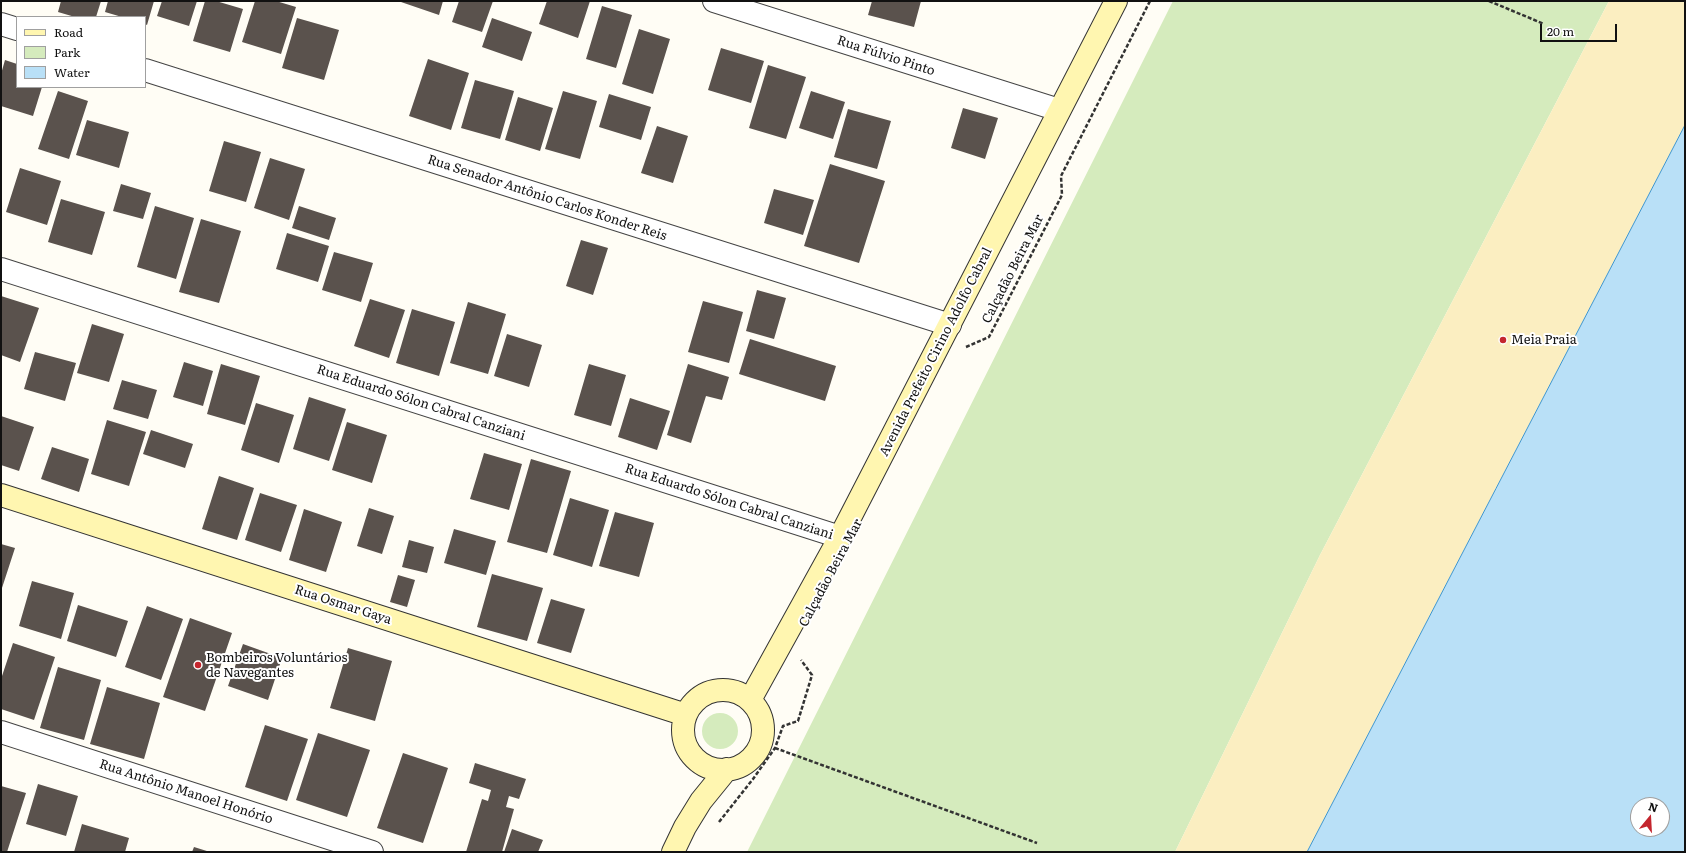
<!DOCTYPE html>
<meta charset="utf-8">
<style>
body{margin:0}
#map{position:relative;width:1686px;height:853px;overflow:hidden;background:#fffdf5;font-family:Literata,serif}
canvas{display:block}
.frame{position:absolute;inset:0;border:2px solid #111;pointer-events:none}
.legend{position:absolute;left:16px;top:16px;width:130px;height:72px;box-sizing:border-box;background:#fff;border:1px solid #a0a0a0;margin:0;padding:5px 7px;list-style:none;font-size:12px;color:#111}
.legend li{display:flex;align-items:center;gap:8px;height:20px}
.legend b{width:20px;border:1px solid #a0a0a0}
.north{position:absolute;left:1630px;top:797px;width:40px;height:40px;box-sizing:border-box;background:#fff;border:1px solid #a0a0a0;border-radius:50%;rotate:18deg;font-size:11px;font-weight:700;line-height:16px;text-align:center;color:#111}
.north::after{content:'';display:block;margin:auto;width:14px;height:18px;background:#c4262e;clip-path:polygon(50% 0,100% 100%,50% 72%,0 100%)}
.scale{position:absolute;left:1540px;top:24px;width:77px;height:18px;box-sizing:border-box;border:2px solid #111;border-top:0;padding-left:5px;font-size:12px;line-height:14px;white-space:nowrap;color:#111;-webkit-text-stroke:3px #fff;paint-order:stroke}
</style>
<div id="map">
<canvas width="1686" height="853"></canvas>
<div class="frame"></div>
<ul class="legend">
<li><b style="height:5px;background:#fff6b0"></b>Road</li>
<li><b style="height:11px;background:#d5ebbd"></b>Park</li>
<li><b style="height:11px;background:#b9e0f7"></b>Water</li>
</ul>
<div class="north">N</div>
<div class="scale">20 m</div>
</div>
<script>
const g = document.querySelector('canvas').getContext('2d');
g.lineJoin = 'round';
function fill(path, color) {
  g.fillStyle = color;
  g.fill(path, 'evenodd');
}
function toPath(rows) {
  const path = new Path2D();
  for (const r of rows) {
    if (r.length === 3) {
      path.moveTo(r[0] + r[2], r[1]);
      path.arc(r[0], r[1], r[2], 0, 2 * Math.PI);
      continue;
    }
    path.moveTo(r[0], r[1]);
    for (let i = 2; i < r.length; i += 2) path.lineTo(r[i], r[i + 1]);
  }
  return path;
}
function strokePath(path, color, width, dash) {
  g.strokeStyle = color;
  g.lineWidth = width;
  g.lineCap = dash ? 'butt' : 'round';
  g.setLineDash(dash || []);
  g.stroke(path);
}
function write(font, color, halo, rows, align = 'center') {
  g.font = font + ' Literata,serif';
  g.lineWidth = 4;
  g.setLineDash([]);
  g.textBaseline = 'middle';
  g.strokeStyle = halo;
  g.fillStyle = color;
  for (const [text, x, y, turn = 0] of rows) {
    g.save();
    g.translate(x, y);
    g.rotate((+turn || 0) * Math.PI / 180);
    g.textAlign = isNaN(turn) ? turn : align;
    if (halo) g.strokeText(text, 0, 0);
    g.fillText(text, 0, 0);
    g.restore();
  }
}
fill(toPath([
 [1173,1,1609,1,1320,555,1175,852,747,852],
 [720,731,18]
]), '#d5ebbd');
fill(toPath([
 [1609,1,1685,1,1685,125,1307,852,1175,852,1320,555]
]), '#fbeec1');
const water = toPath([
 [1685,125,1685,852,1307,852,1685,125],
 [1638,805,1662,805,1662,829,1638,829,1638,805]
]);
fill(water, '#b9e0f7');
strokePath(water, '#3f96cf', 1);
fill(toPath([
 [61,1,101,1,96,17,75,17,58,12],
 [108,1,154,1,147,25,145,24,145,17,122,17,105,12],
 [162,1,197,1,189,26,157,16],
 [205,1,216,1,243,9,230,52,193,41],
 [255,1,276,1,296,7,281,54,242,42],
 [401,1,443,1,439,15,401,2],
 [459,1,493,1,482,32,452,22],
 [547,1,590,1,578,38,539,24],
 [872,1,921,1,914,27,868,15],
 [602,6,632,15,616,68,586,59],
 [297,18,339,30,324,80,282,68],
 [492,18,532,32,522,61,482,47],
 [639,29,670,39,653,94,622,84],
 [721,48,764,61,751,103,708,90],
 [428,59,469,73,451,130,409,116],
 [5,60,17,64,17,87,42,87,33,116,1,106,1,74],
 [768,65,806,77,786,139,749,128],
 [475,80,514,91,500,139,461,128],
 [58,91,88,101,69,159,38,149],
 [563,91,597,101,580,159,545,149],
 [811,91,845,102,833,139,799,128],
 [609,94,651,107,641,140,599,127],
 [518,97,553,108,540,151,505,140],
 [963,108,998,118,985,159,951,148],
 [848,109,891,121,877,169,834,157],
 [87,120,129,132,119,168,76,155],
 [657,126,688,136,673,183,641,173],
 [224,141,261,152,246,202,209,191],
 [270,158,305,169,289,220,254,208],
 [830,164,885,181,859,263,804,246],
 [20,168,61,181,47,225,6,212],
 [121,184,151,193,143,219,113,211],
 [774,189,814,200,803,235,764,223],
 [61,199,105,212,92,255,48,242],
 [155,206,194,218,176,279,137,267],
 [299,206,336,218,329,240,292,228],
 [201,219,241,231,219,303,179,292],
 [287,233,329,246,318,282,276,269],
 [581,240,608,248,593,295,566,286],
 [334,252,373,263,361,302,322,290],
 [757,290,786,298,774,339,746,331],
 [1,296,39,308,20,362,1,355],
 [370,299,405,310,389,358,354,346],
 [703,301,743,312,729,363,688,352],
 [468,302,506,314,488,374,450,363],
 [412,309,455,322,439,376,396,363],
 [92,324,124,334,109,382,77,373],
 [507,334,542,345,529,387,494,376],
 [750,339,836,366,825,401,739,374],
 [35,352,76,363,65,401,24,389],
 [184,362,213,371,203,406,173,397],
 [221,364,260,376,245,425,207,414],
 [589,364,626,375,611,426,574,415],
 [688,364,729,377,722,400,706,396,691,443,667,435],
 [122,380,157,390,148,419,113,409],
 [309,397,346,409,329,461,293,449],
 [630,398,670,411,657,450,618,437],
 [256,403,294,415,279,463,241,450],
 [1,416,34,427,19,471,1,465],
 [107,420,146,432,129,486,91,474],
 [347,422,387,435,372,483,332,470],
 [151,430,193,444,185,468,143,454],
 [52,447,89,459,79,492,41,479],
 [484,453,522,464,509,510,470,499],
 [531,459,571,471,547,553,507,542],
 [219,476,254,488,237,540,202,529],
 [260,493,297,505,281,552,245,540],
 [570,498,609,510,592,567,553,555],
 [369,508,394,516,382,554,357,546],
 [304,509,342,522,326,572,289,560],
 [615,512,654,523,639,577,599,566],
 [454,529,496,541,486,575,444,563],
 [409,540,434,547,427,573,402,567],
 [1,544,15,548,1,591],
 [492,574,543,588,527,641,477,627],
 [398,575,415,580,407,607,390,602],
 [32,581,74,593,61,639,19,626],
 [551,599,585,609,571,653,537,643],
 [78,605,128,621,116,657,67,641],
 [147,606,183,619,161,680,125,667],
 [190,618,232,633,205,711,163,697],
 [13,643,55,657,34,720,1,709,1,679],
 [243,644,282,658,268,700,228,686],
 [348,648,392,661,375,721,330,708],
 [58,667,101,680,84,740,40,728],
 [107,687,160,703,144,759,90,744],
 [265,725,308,739,287,801,245,787],
 [318,733,370,750,347,817,296,800],
 [403,753,448,768,423,843,377,828],
 [475,763,526,779,519,799,509,796,506,807,514,809,502,852,466,852,482,799,488,801,491,790,469,783],
 [38,784,78,796,66,836,26,824],
 [1,786,26,793,7,852,1,851],
 [82,824,129,838,125,852,74,852],
 [512,829,543,840,538,852,504,852],
 [194,847,210,852,192,852]
]), '#5a524d');
const minor = toPath([
 [714,1,1059,110],
 [1,24,17,29],
 [145,70,950,325],
 [1,269,840,537],
 [1,732,372,852]
]);
const secondary = toPath([
 [1,495,686,715],
 [723,730,40],
 [750,700,840,537,1116,1],
 [673,852,685,827,701,801,727,769]
]);
strokePath(minor, '#444', 24);
strokePath(secondary, '#333', 24);
strokePath(toPath([
 [1489,1,1544,24],
 [966,347,989,337,1062,195,1061,176,1150,1],
 [775,748,1037,843],
 [719,822,753,779,775,748,783,726,798,721,812,675,801,660]
]), '#333', 2.5, [4, 2]);
strokePath(minor, '#fff', 22);
strokePath(secondary, '#fff6b0', 22);
for (const [x, y, r, color] of [
 [1503,340,4,"#c4262e"],
 [198,665,4,"#c4262e"]
]) {
  const dot = new Path2D();
  dot.arc(x, y, r, 0, 2 * Math.PI);
  g.fillStyle = color;
  g.fill(dot);
  strokePath(dot, '#fff', 1.5);
}
write('13px', '#111', '#fff', [
 ["Rua Fúlvio Pinto",886,56,18],
 ["Rua Senador Antônio Carlos Konder Reis",547,198,18],
 ["Calçadão Beira Mar",1013,269,-63],
 ["Avenida Prefeito Cirino Adolfo Cabral",936,352,-63],
 ["Rua Eduardo Sólon Cabral Canziani",421,403,18],
 ["Rua Eduardo Sólon Cabral Canziani",729,502,18],
 ["Calçadão Beira Mar",831,573,-62],
 ["Rua Osmar Gaya",343,605,18],
 ["Rua Antônio Manoel Honório",186,792,18]
]);
write('13px', '#111', '#fff', [
 ["Meia Praia",1511,340],
 ["Bombeiros Voluntários",206,658],
 ["de Navegantes",206,673]
], 'left');
</script>
